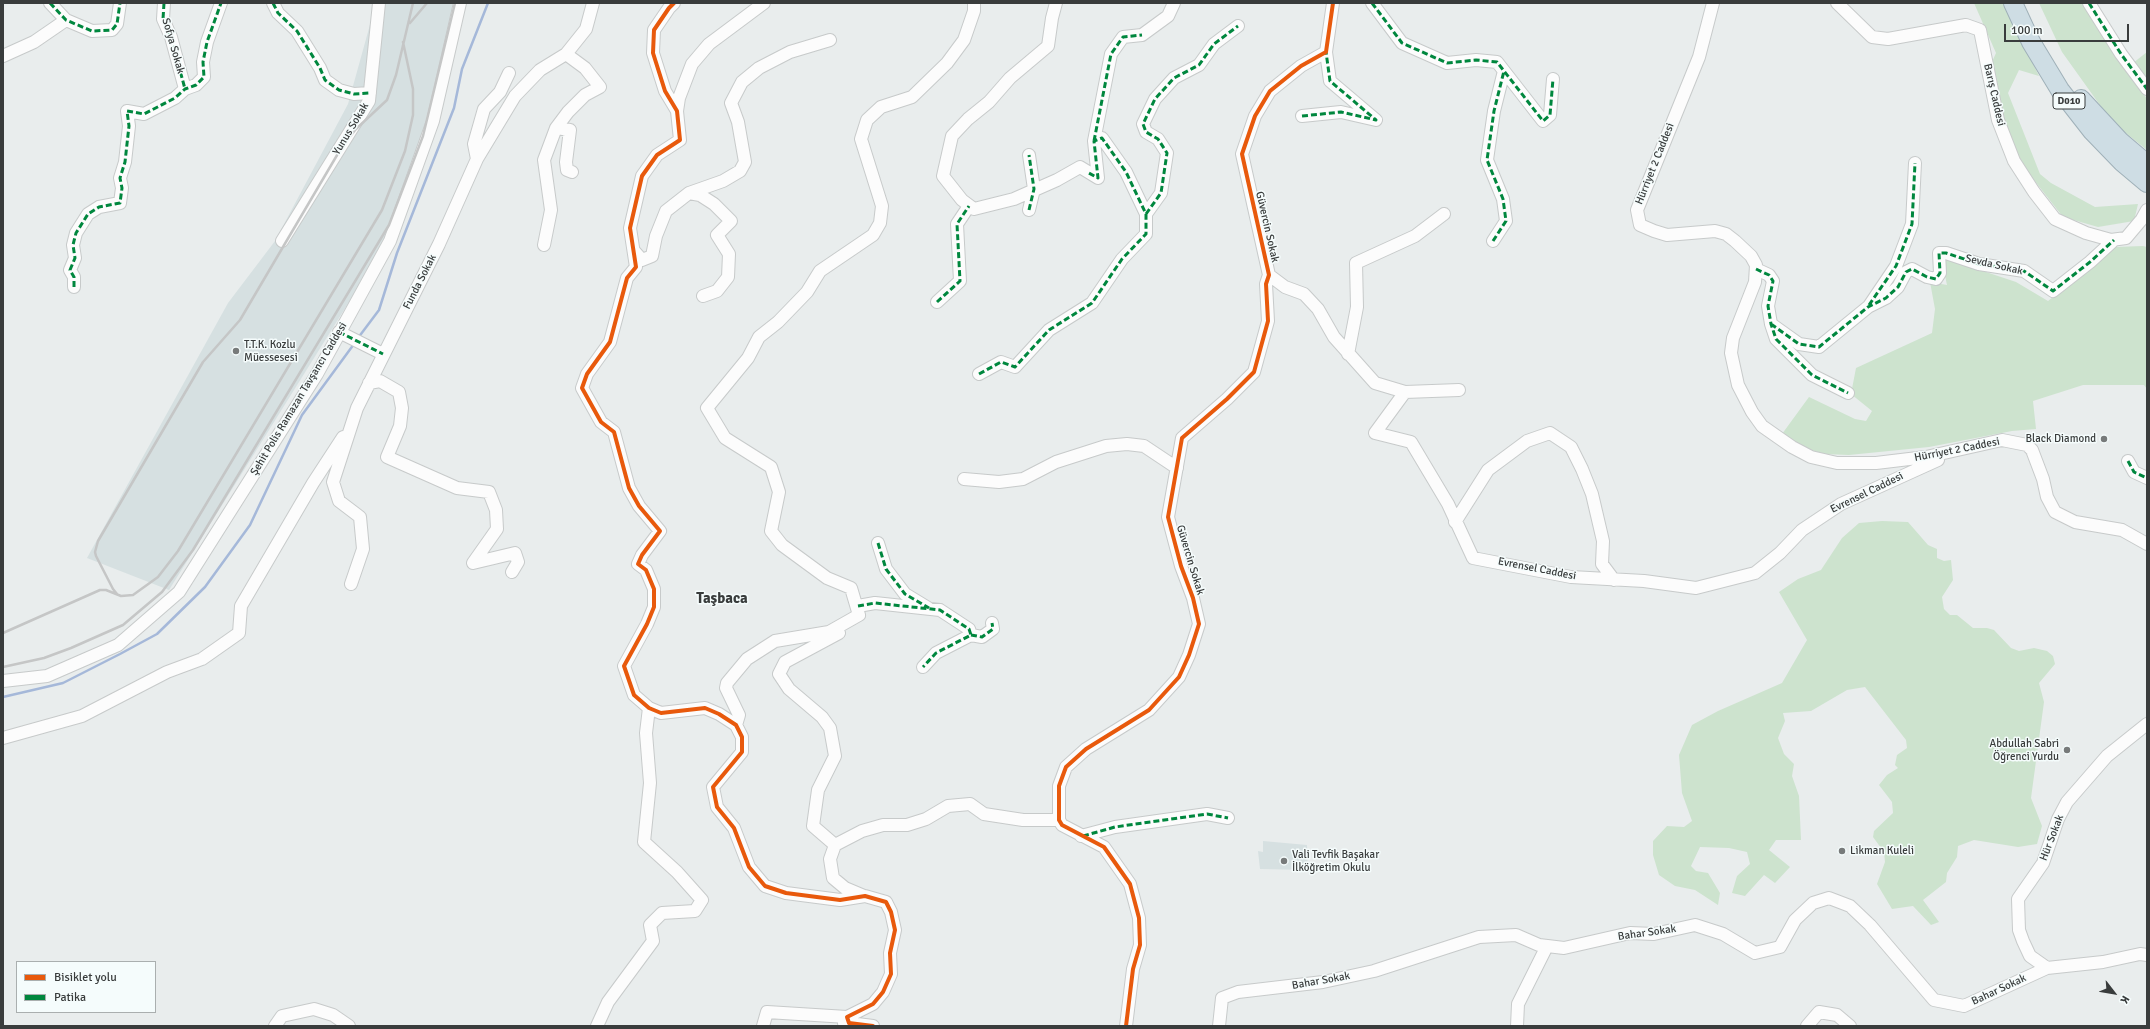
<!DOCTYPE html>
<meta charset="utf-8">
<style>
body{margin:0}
#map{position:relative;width:2150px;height:1029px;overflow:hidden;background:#e9eded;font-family:Signika,sans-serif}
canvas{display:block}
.frame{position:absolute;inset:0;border:4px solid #393c3c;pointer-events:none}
.legend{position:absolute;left:16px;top:961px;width:140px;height:52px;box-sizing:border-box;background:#f5fcfc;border:1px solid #aaafaf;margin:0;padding:5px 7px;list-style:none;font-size:12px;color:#393c3c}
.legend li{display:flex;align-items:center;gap:8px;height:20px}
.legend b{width:20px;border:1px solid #aaafaf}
.north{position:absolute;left:2094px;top:973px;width:40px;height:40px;-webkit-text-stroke:3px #f5fcfc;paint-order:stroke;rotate:121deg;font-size:11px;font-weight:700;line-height:16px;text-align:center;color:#393c3c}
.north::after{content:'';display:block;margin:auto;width:14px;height:18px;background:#393c3c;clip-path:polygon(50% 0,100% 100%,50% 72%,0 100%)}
.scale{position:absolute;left:2004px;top:24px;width:125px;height:18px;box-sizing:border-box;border:2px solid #393c3c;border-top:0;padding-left:5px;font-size:12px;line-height:14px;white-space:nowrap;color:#393c3c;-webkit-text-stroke:3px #f5fcfc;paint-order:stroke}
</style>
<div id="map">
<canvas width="2150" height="1029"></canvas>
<div class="frame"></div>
<ul class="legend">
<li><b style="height:5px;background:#e8590c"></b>Bisiklet yolu</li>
<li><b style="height:5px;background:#00873e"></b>Patika</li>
</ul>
<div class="north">K</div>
<div class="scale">100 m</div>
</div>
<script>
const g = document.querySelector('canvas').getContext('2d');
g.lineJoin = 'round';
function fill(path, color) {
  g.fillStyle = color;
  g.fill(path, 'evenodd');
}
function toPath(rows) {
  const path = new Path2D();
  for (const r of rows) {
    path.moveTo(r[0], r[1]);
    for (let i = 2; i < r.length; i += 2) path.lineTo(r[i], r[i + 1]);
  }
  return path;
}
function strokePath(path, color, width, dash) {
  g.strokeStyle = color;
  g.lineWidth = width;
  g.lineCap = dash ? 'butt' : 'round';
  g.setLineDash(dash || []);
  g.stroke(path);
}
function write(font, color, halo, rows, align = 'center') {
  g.font = font + ' Signika,sans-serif';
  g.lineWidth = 3;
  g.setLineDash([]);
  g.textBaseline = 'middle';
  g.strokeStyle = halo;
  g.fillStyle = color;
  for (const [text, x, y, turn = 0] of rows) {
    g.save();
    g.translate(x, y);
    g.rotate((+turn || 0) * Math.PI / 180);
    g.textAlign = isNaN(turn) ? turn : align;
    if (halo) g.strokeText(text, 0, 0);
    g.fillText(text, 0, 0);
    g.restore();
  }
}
fill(toPath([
 [376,3,454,3,418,152,389,238,169,590,87,558,228,303,275,241,348,104],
 [1263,841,1307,845,1308,870,1260,869,1258,851,1263,852]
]), '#d6e0e1');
fill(toPath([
 [1974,3,2003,3,2039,76,2019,70,2008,93,2040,174,2051,183,2095,207,2138,204,2134,221,2098,227,2063,217,2030,175,2012,145,2003,118,1991,64,1996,53],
 [2039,3,2084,3,2147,99,2147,150,2112,122,2062,52],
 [2147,52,2147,81,2133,63],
 [2143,246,2147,247,2147,389,2144,385,2083,385,2033,401,2036,429,2012,431,1929,447,1849,455,1824,454,1801,447,1782,434,1809,397,1855,419,1866,421,1872,411,1851,394,1856,368,1932,333,1935,309,1930,282,1947,285,1942,261,1947,259,2016,282,2048,301,2115,247],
 [1882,521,1908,522,1928,545,1937,549,1937,558,1944,561,1951,560,1953,580,1942,597,1944,609,1950,615,1957,615,1973,628,1987,628,1994,630,2011,648,2019,651,2034,648,2047,651,2053,656,2055,664,2039,683,2044,702,2031,798,2042,826,2037,844,2018,847,1974,840,1958,846,1957,857,1947,873,1946,882,1923,900,1939,922,1931,925,1913,906,1892,909,1877,884,1885,862,1884,852,1873,837,1874,831,1893,813,1892,802,1879,785,1887,775,1898,768,1895,765,1897,755,1907,748,1906,740,1865,687,1847,690,1811,711,1783,713,1785,721,1778,738,1784,754,1794,764,1792,776,1799,796,1801,840,1776,840,1769,850,1790,867,1775,883,1764,875,1745,896,1732,893,1737,876,1750,864,1747,852,1729,848,1700,847,1691,866,1696,871,1708,873,1720,893,1718,905,1695,890,1675,886,1659,875,1653,855,1653,841,1667,826,1684,827,1692,821,1682,793,1679,755,1692,725,1718,711,1782,683,1807,640,1779,592,1798,579,1821,570,1842,538,1859,523]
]), '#cde3ce');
strokePath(toPath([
 [358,338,379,310,397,253,454,108,462,69,488,3],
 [3,697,63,683,120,654,157,634,205,587,250,525,302,415,354,344]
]), '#a5b8d9', 2.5);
const minor = toPath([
 [50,3,66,20,92,31,112,30,117,24,120,3],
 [164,3,163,19,171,37,185,89],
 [273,3,278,13,297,31,320,68,325,80,339,90,354,94,370,93],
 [674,3,669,8,654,30,653,53,665,91,677,111,680,140,657,155,642,176,630,228,636,267,627,278,610,342,587,374,582,388,601,422,614,432,629,488,639,506,660,531,642,555,638,564,646,570,654,589,654,607,647,624,624,666,634,695,649,708,661,713,705,708,719,714,736,725,742,737,742,752,713,787,717,807,734,828,749,867,765,886,786,893,840,900,865,896,886,902,891,912,895,930,890,953,891,974,883,992,873,1004,847,1017,849,1023,873,1026],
 [1372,3,1402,43,1447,63,1476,60,1497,62,1543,121,1550,115,1553,79],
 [1713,3,1699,57,1637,210,1640,225,1654,231,1667,235,1715,231,1726,234,1735,241,1751,256,1756,265,1755,282,1733,338,1731,353,1738,385,1752,412,1762,426,1792,447,1811,457,1837,463,1876,463,1926,457,2002,440,2027,445,2032,450,2043,479,2047,497,2055,512,2075,522,2122,530,2147,544],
 [1837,3,1872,37,1888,39,1966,25,1980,30,1998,120,2014,161,2034,192,2055,219,2086,233,2111,240,2126,238,2142,219,2147,210],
 [2089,3,2121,54,2147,89],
 [3,56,34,42,66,20],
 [677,111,679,98,692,64,709,44,764,3],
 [1302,116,1341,112,1376,120,1330,81,1326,52],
 [556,128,570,130,566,162,567,170,572,172],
 [1094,141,1111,54,1123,37,1142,35,1168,16,1174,3],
 [477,159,474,144,484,109,500,92,509,73],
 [689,193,700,195,714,204,731,221,717,235,729,254,728,277,717,291,703,296],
 [1029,210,1034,189,1029,155],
 [1146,214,1161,193,1167,153,1158,139,1146,132,1143,124,1155,99,1174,78,1199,65,1214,44,1238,26],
 [282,241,369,101,379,3],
 [1493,241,1506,221,1503,199,1487,160,1494,111,1504,71],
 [544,245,551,210,544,160,556,128,568,112,585,95,600,87,585,68,566,54],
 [634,251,642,260,652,256,656,236,666,211,689,193,723,181,740,171,745,162,738,122,731,103,742,82,759,68,790,52,830,40],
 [1756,269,1769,275,1773,281,1768,306,1771,324,1776,339,1812,375,1848,393],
 [1269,275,1285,287,1304,294,1318,309,1334,337,1375,383,1405,392,1375,433,1411,442,1448,504,1473,558,1571,577,1644,581,1696,588,1755,573,1780,553,1802,530,1841,504,1938,460],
 [74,287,74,277,70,270,75,258,73,245,76,233,88,214,99,207,120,203,122,188,120,178,125,162,129,126,127,111,144,114,175,98,185,89,196,85,204,77,203,62,207,42,221,3],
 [937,302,960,281,957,224,969,206],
 [1869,306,1896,266,1912,224,1915,163],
 [1771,324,1799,344,1819,347,1868,307,1886,298,1898,287,1906,272,1912,269,1927,277,1936,279,1940,273,1939,253,1946,253,1979,264,2024,271,2053,291,2090,262,2114,240],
 [339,332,383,354],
 [1348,354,1357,307,1356,263,1415,236,1444,214],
 [979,374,1001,362,1015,367,1049,330,1092,303,1122,259,1146,234,1146,214,1126,172,1102,138,1094,141,1098,178,1080,167,1057,180,1014,199,974,209,962,200,943,176,952,136,968,119,989,102,1010,78,1048,46,1052,18,1056,3],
 [369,383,380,381,399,392,402,408,400,426,387,457,457,488,489,492,496,510,497,529,473,563,515,553,518,562,512,572],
 [1405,392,1459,390],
 [2128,461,2134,472,2147,478],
 [964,479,999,482,1023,479,1056,462,1106,446,1127,444,1144,446,1177,468],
 [1455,522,1488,470,1527,441,1550,433,1571,447,1582,469,1592,494,1603,541,1602,564,1614,580],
 [878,543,886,569,905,594,928,608],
 [351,584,363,549,360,517,339,501,333,482,357,408,439,244,477,159,515,96,540,70,566,54,586,29,593,3],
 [858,606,875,603,940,610,969,629,971,635,936,653,923,667],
 [839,633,785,662,779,674,789,689,822,717,830,728,835,756,818,790,813,826,835,845,862,831,883,825,907,825,926,819,948,806,970,804,984,814,1023,820,1059,820],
 [971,635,982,637,993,629,992,623],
 [3,681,47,676,118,645,179,592,317,374,390,241,433,121,460,3],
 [736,725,739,715,726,688,727,683,747,659,775,641,829,632,859,615,851,588,827,578,782,545,771,531,779,492,771,467,725,438,707,408,748,358,759,337,778,322,807,292,820,271,873,235,880,223,882,206,861,139,867,120,881,107,912,97,947,63,964,40,974,11,974,3],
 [3,738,82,716,167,672,202,659,239,633,241,606,313,483,343,437],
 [1081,836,1115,827,1207,814,1228,818],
 [835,845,830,859,833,878,845,888,864,896],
 [2047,968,2030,956,2023,941,2019,930,2018,899,2043,863,2058,819,2067,802,2107,756,2147,724],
 [275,1026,282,1016,314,1009,333,1015,349,1026],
 [597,1026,608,1002,653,941,650,925,662,913,695,911,702,900,677,872,644,842,650,783,646,733,649,708],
 [763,1026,767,1012,847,1017,844,1023],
 [1126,1026,1133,969,1140,945,1139,918,1130,884,1104,847,1062,825,1059,820,1059,786,1066,767,1086,749,1149,710,1179,677,1189,655,1199,624,1193,598,1181,566,1168,517,1182,438,1227,399,1254,372,1268,321,1266,284,1269,275,1242,154,1255,116,1270,91,1301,66,1326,52,1333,3],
 [1219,1026,1222,998,1238,992,1323,982,1374,971,1479,937,1516,935,1539,945,1564,948,1630,933,1654,934,1695,925,1723,934,1755,953,1780,947,1795,920,1813,903,1829,898,1850,906,1870,925,1934,1000,1964,1006,2047,968,2103,962,2140,954,2147,955],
 [1517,1026,1518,1004,1547,946],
 [1807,1026,1819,1012,1837,1015,1850,1026]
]);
const highway = toPath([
 [2013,3,2031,42,2060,90,2092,131,2122,162,2147,183],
 [2081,99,2120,141,2147,164]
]);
strokePath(minor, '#c7caca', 14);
strokePath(highway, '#9fb0b8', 20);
strokePath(minor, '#fcfcfc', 12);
strokePath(highway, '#cedde4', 18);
strokePath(toPath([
 [410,23,427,3],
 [117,594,113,589,96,556,95,552,98,541,203,362,240,320,343,145,356,129,387,100,396,75,413,3],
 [3,633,100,590,106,590,121,596,133,595,158,577,178,551,382,210,405,151,413,115,413,89,403,42],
 [3,667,44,658,71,648,123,625,162,592,193,550,389,225,423,136,455,3]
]), '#c5c6c6', 2.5);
strokePath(toPath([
 [50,3,66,20,92,31,112,30,117,24,120,3],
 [164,3,163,19,171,37,185,89],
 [273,3,278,13,297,31,320,68,325,80,339,90,354,94,370,93],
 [1372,3,1402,43,1447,63,1476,60,1497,62,1543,121,1550,115,1553,79],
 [2089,3,2121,54,2147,89],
 [1302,116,1341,112,1376,120,1330,81,1326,52],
 [1094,141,1111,54,1123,37,1142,35],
 [1029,210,1034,189,1029,155],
 [1146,214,1161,193,1167,153,1158,139,1146,132,1143,124,1155,99,1174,78,1199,65,1214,44,1238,26],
 [1493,241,1506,221,1503,199,1487,160,1494,111,1504,71],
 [1756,269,1769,275,1773,281,1768,306,1771,324,1776,339,1812,375,1848,393],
 [74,287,74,277,70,270,75,258,73,245,76,233,88,214,99,207,120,203,122,188,120,178,125,162,129,126,127,111,144,114,175,98,185,89,196,85,204,77,203,62,207,42,221,3],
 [937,302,960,281,957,224,969,206],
 [1869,305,1896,266,1912,224,1915,163],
 [1771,324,1799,344,1819,347,1868,307,1886,298,1898,287,1906,272,1912,269,1927,277,1936,279,1940,273,1939,253,1946,253,1979,264,2024,271,2053,291,2090,262,2114,240],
 [339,332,383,354],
 [979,374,1001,362,1015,367,1049,330,1092,303,1122,259,1146,234,1146,214,1126,172,1102,138,1094,141,1098,178,1087,172],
 [2128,461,2134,472,2147,478],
 [878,543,886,569,905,594,929,608],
 [858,606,875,603,940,610,969,629,971,635,936,653,923,667],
 [971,635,982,637,993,629,992,623],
 [1083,836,1115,827,1207,814,1228,818]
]), '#00873e', 3, [6, 3]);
strokePath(toPath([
 [674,3,669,8,654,30,653,53,665,91,677,111,680,140,657,155,642,176,630,228,636,267,627,278,610,342,587,374,582,388,601,422,614,432,629,488,639,506,660,531,642,555,638,564,646,570,654,589,654,607,647,624,624,666,634,695,649,708,661,713,705,708,719,714,736,725,742,737,742,752,713,787,717,807,734,828,749,867,765,886,786,893,840,900,865,896,886,902,891,912,895,930,890,953,891,974,883,992,873,1004,847,1017,849,1023,873,1026],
 [1126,1026,1133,969,1140,945,1139,918,1130,884,1104,847,1062,825,1059,820,1059,786,1066,767,1086,749,1149,710,1179,677,1189,655,1199,624,1193,598,1181,566,1168,517,1182,438,1227,399,1254,372,1268,321,1266,284,1269,275,1242,154,1255,116,1270,91,1301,66,1326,52,1333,3]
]), '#e8590c', 4);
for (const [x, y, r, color] of [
 [236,351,4,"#777a7a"],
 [2104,439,4,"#777a7a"],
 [2067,750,4,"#777a7a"],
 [1842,851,4,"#777a7a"],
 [1284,861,4,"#777a7a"]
]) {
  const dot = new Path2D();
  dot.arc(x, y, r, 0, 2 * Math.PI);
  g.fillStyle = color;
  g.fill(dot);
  strokePath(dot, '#f5fcfc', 1.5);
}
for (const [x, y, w] of [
 [2069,101,32]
]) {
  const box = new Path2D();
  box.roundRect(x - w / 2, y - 8, w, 16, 3);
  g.fillStyle = '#f5fcfc';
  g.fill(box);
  strokePath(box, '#393c3c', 1);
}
write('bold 10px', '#393c3c', null, [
 ["D010",2069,101]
]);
write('11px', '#393c3c', '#f5fcfc', [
 ["Sofya Sokak",173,46,74],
 ["Barış Caddesi",1994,95,77],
 ["Yunus Sokak",351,129,-59],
 ["Hürriyet 2 Caddesi",1655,164,-68],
 ["Güvercin Sokak",1267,227,77],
 ["Sevda Sokak",1994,265,13],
 ["Funda Sokak",420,282,-63],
 ["Şehit Polis Ramazan Tavşancı Caddesi",299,399,-59],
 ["Hürriyet 2 Caddesi",1957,450,-11],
 ["Evrensel Caddesi",1867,493,-26],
 ["Güvercin Sokak",1190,560,73],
 ["Evrensel Caddesi",1537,569,11],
 ["Hür Sokak",2052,838,-69],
 ["Bahar Sokak",1647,933,-8],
 ["Bahar Sokak",1321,981,-10],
 ["Bahar Sokak",1999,990,-25]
]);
write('11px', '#393c3c', '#f5fcfc', [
 ["T.T.K. Kozlu",244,345],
 ["Müessesesi",244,358],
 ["Black Diamond",2096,439,"right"],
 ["Abdullah Sabri",2059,744,"right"],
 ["Öğrenci Yurdu",2059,757,"right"],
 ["Likman Kuleli",1850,851],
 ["Vali Tevfik Başakar",1292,855],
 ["İlköğretim Okulu",1292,868]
], 'left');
write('bold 15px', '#393c3c', '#f5fcfc', [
 ["Taşbaca",722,599]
]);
</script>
